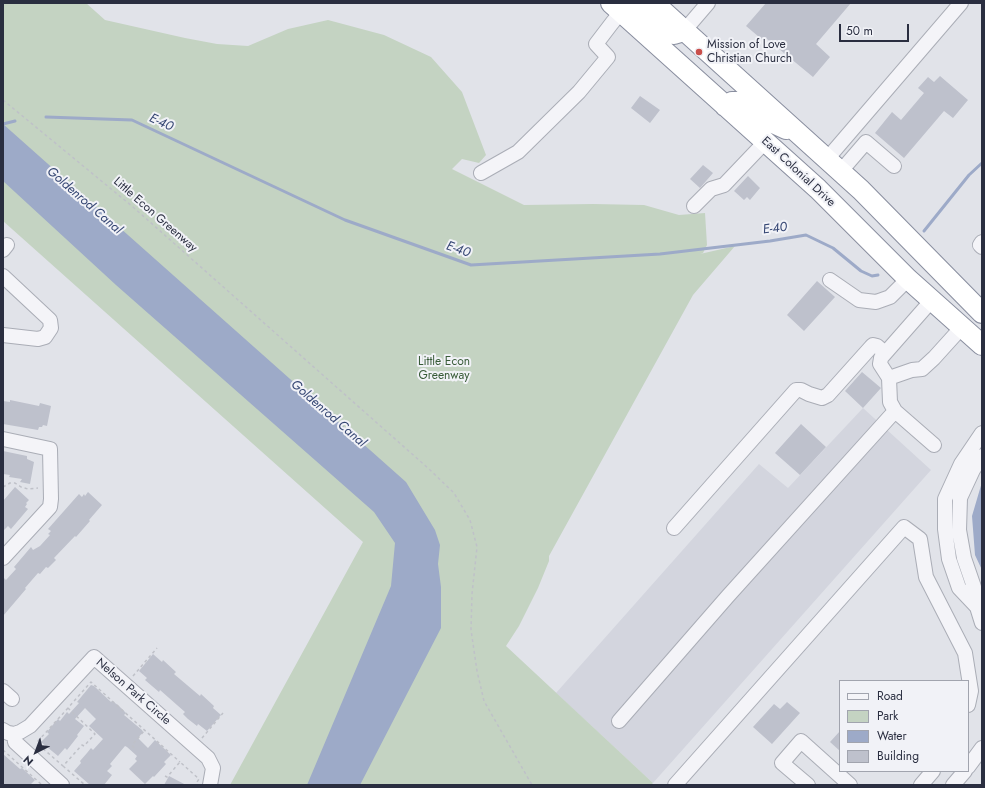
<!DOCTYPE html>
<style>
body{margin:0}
#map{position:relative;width:985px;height:788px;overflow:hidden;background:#e1e3e9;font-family:Jost,sans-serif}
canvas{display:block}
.frame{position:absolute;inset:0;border:4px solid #2a2e40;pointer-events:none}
.legend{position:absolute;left:839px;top:680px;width:130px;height:92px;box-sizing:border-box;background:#f1f2f7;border:1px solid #a1a4ae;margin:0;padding:5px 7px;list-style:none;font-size:12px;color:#2a2e40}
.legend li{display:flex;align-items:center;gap:8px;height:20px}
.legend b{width:20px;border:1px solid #a1a4ae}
.north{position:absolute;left:16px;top:732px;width:40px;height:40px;-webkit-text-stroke:3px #f1f2f7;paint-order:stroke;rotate:222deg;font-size:11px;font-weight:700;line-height:16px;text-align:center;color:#2a2e40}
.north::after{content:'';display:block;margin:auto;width:14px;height:18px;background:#2a2e40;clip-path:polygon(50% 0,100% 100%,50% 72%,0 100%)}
.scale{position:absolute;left:839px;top:24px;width:70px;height:18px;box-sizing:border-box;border:2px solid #2a2e40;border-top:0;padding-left:5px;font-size:12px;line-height:14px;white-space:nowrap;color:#2a2e40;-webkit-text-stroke:3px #f1f2f7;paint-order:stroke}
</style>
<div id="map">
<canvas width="985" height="788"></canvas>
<div class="frame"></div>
<ul class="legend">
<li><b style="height:5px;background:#f4f4f8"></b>Road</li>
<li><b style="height:11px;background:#c4d3c2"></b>Park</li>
<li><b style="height:11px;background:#9daac8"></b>Water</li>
<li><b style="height:11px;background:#bec1cc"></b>Building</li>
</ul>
<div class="north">N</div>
<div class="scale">50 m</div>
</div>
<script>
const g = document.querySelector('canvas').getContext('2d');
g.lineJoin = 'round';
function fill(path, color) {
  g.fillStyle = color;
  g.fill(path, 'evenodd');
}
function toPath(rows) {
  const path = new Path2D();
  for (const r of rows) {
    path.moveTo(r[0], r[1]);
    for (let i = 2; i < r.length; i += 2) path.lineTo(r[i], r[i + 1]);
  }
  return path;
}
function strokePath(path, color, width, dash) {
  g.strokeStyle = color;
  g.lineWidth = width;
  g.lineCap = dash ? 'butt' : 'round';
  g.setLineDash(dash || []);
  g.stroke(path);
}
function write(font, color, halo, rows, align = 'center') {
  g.font = font + ' Jost,sans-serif';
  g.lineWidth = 4;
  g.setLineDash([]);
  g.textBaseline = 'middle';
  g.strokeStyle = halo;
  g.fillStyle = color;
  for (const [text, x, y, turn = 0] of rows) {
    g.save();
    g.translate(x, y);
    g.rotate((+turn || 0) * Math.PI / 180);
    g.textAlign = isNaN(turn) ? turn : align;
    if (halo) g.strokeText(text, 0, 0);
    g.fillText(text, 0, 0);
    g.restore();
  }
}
fill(toPath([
 [863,408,931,470,653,783,556,693,759,464,788,488]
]), '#d3d5de');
fill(toPath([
 [3,3,86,3,105,20,185,38,217,44,248,46,288,29,328,20,384,35,431,57,462,92,486,155,479,163,462,159,452,169,524,205,593,204,644,205,679,215,705,213,707,245,703,253,700,254,735,246,693,295,549,556,549,561,538,588,519,626,506,646,653,783,651,785,230,785,363,542,3,221]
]), '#c4d3c2');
fill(toPath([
 [3,124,406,482,435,530,440,545,438,564,441,587,441,628,360,785,307,785,391,586,395,543,374,512,116,285,3,181],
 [982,482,982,570,975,555,972,516]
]), '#9daac8');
strokePath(toPath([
 [46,117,132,120,345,220,471,265,660,254,770,241,806,235,833,248,861,271,872,276,878,275],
 [3,124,15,121],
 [924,231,969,175,982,163]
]), '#9daac8', 3);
fill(toPath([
 [766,3,851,3,816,44,830,57,813,77,767,39,765,42,746,26],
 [940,76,968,100,953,118,944,111,904,158,875,133,892,112,901,120,924,93,918,88,928,77,934,82],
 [640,96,660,110,650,123,631,108],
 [703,165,713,173,700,188,690,179],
 [748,176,760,188,750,200,747,197,744,200,734,191],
 [817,281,835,297,804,331,787,315],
 [862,372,881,388,863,408,845,391],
 [10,400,39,406,40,403,51,406,47,426,43,425,42,427,39,427,38,430,3,424,3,401,10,402],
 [801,424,826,447,800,475,775,453],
 [3,451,27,456,27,459,34,462,30,484,20,482,22,479,9,477,10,475,3,474],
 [15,487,29,500,26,503,27,504,25,507,28,509,11,529,8,526,3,531,3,501],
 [88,492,102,505,89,520,90,521,76,537,75,536,54,558,56,560,48,568,46,567,40,574,38,573,25,588,26,589,3,616,3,577,6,580,16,569,14,567,31,547,33,550,40,546,50,535,48,534,51,531,48,529,79,494,82,497,84,494,85,496],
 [153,654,162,662,163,660,176,672,174,674,200,696,201,694,214,706,213,708,221,715,207,731,198,724,197,726,188,719,183,714,185,712,177,705,160,690,159,692,145,680,147,678,139,671],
 [91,685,94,686,111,702,112,701,118,705,126,713,124,715,142,730,143,732,138,738,148,748,155,740,171,755,164,762,166,764,154,777,153,776,145,784,129,769,137,761,135,759,137,756,127,747,125,746,110,764,112,766,107,771,112,775,104,785,90,785,74,771,81,763,80,761,87,753,91,748,93,750,103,739,89,726,96,719,85,708,75,719,84,726,77,735,78,736,67,750,65,748,58,756,41,742,49,734,47,732,51,727,58,719,60,721,67,712,69,714,79,703,77,702],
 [787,702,800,713,772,744,753,727,774,704,780,709],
 [840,731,840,751,830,742],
 [3,754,20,769,22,768,35,780,30,785,3,785],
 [169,776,186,785,164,785]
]), '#bec1cc');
const minor = toPath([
 [684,31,708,3],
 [827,159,961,3],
 [841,171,866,142,894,166],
 [481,173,518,152,579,92,608,57,596,44,612,23,621,12],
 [694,206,711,189,724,185,765,142],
 [982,242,980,245,982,247],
 [3,250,7,245],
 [3,276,50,320,51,328,45,337,38,339,3,335],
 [830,280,859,300,876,302,890,297,908,279],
 [932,300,881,358,880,364,889,378,890,402,895,411,934,445],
 [889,378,912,370,922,369,934,358,962,327],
 [3,439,50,449,51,499,50,507,3,558],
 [982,456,973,470,960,498,959,530,964,558,974,587,977,607,982,623],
 [674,528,796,390,801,390,809,394,822,398,828,395,871,347,873,345,877,346,885,353],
 [977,607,959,588,949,559,945,529,945,499,961,464,982,433],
 [3,691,12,699],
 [619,721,728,596,895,411],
 [3,730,8,733,14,734,20,732,30,726,94,657,208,758,213,768,210,785],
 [14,734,15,742,62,785],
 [968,767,982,748],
 [675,785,904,527,920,539,926,577,965,653,971,691,968,705],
 [808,785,782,763,801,741,850,785],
 [921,785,933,771],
 [953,785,965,771]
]);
const highway = toPath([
 [611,3,818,189,908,279,982,345],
 [654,3,861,190,982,313],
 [620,6,646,15,664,32,674,34,684,31],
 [725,106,732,102,740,102,748,106,760,117,786,129]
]);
strokePath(minor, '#aaadb6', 16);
strokePath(highway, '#898e9f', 22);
strokePath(toPath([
 [3,100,133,207,429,469,454,493,470,520,477,547,472,594,471,630,477,671,484,701,532,785],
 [3,487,10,483,15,483,21,487,28,489,38,488],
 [133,676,157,648],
 [68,708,38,741,40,746,63,766,82,745,84,746,95,734,68,708,91,682,180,762],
 [202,738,223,713],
 [134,748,132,745,145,730],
 [3,750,42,785],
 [63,766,85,785],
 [165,776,167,777,180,762,199,779,195,785]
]), '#bfc1c8', 1.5, [3, 3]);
strokePath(minor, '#f4f4f8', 14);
strokePath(highway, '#fff', 20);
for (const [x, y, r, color] of [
 [699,52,4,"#c94f4b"]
]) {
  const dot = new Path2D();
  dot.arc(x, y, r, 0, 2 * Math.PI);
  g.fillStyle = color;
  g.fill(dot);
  strokePath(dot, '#f1f2f7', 1.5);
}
write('12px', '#2a2e40', '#f1f2f7', [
 ["Mission of Love",707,45],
 ["Christian Church",707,59]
], 'left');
write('12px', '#2a2e40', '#f1f2f7', [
 ["East Colonial Drive",798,172,43],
 ["Little Econ Greenway",155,215,41],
 ["Nelson Park Circle",133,692,41]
]);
write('12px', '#385b38', '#f1f2f7', [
 ["Little Econ",444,362],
 ["Greenway",444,376]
]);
write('italic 13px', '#354673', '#f1f2f7', [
 ["E-40",161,123,25],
 ["Goldenrod Canal",84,201,41],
 ["E-40",775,229,-7],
 ["E-40",458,250,19],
 ["Goldenrod Canal",328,414,41]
]);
</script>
